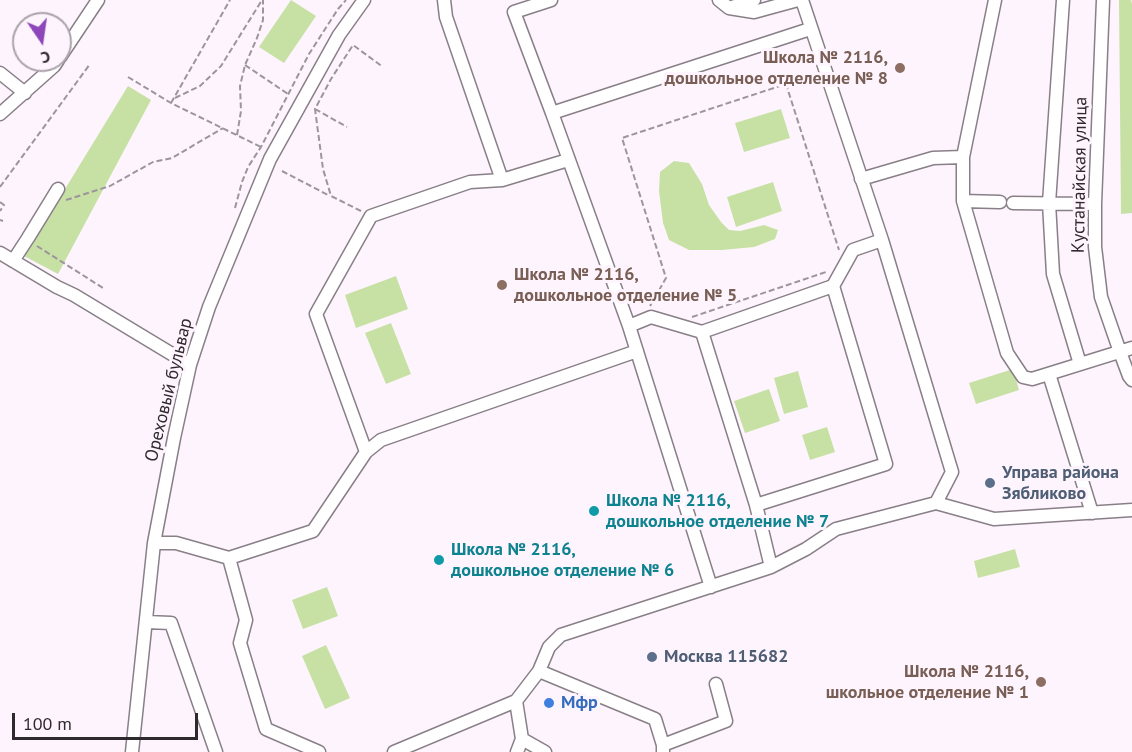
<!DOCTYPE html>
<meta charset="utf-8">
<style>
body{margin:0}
#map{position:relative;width:1132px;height:752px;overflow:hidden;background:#fef4fd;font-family:"PT Sans",sans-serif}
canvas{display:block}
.north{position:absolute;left:12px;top:12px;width:60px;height:60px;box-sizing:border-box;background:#fef4fd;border:2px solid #aaa3aa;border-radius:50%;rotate:167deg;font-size:16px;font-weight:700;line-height:24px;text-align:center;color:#2d292d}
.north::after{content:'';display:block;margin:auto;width:21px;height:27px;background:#8e47bb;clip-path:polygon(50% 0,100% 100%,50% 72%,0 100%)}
.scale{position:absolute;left:12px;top:713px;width:186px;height:27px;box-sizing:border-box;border:3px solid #2d292d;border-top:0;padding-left:8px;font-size:18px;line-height:21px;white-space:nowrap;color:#2d292d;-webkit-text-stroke:4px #fef4fd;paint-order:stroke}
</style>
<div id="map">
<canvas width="1132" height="752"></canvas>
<div class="north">С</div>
<div class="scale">100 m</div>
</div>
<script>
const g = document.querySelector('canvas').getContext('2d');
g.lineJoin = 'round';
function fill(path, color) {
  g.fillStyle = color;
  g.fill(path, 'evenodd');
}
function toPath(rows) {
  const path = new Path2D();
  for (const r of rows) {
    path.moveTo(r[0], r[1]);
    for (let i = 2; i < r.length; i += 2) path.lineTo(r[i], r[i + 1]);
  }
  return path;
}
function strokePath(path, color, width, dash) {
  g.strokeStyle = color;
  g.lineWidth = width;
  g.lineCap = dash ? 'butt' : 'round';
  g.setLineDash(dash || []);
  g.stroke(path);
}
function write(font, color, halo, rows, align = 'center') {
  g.font = font + ' "PT Sans",sans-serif';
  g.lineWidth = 6;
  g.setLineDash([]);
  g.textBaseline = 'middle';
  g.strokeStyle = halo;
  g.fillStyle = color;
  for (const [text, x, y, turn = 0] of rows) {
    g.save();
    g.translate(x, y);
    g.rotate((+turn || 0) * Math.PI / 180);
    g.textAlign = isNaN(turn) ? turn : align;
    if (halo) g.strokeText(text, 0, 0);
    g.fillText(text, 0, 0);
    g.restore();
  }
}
fill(toPath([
 [291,0,316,16,284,63,259,47],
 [1119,0,1131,0,1132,4,1132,213,1121,214],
 [128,86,151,100,58,274,24,256],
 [781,109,790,138,744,152,735,123],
 [674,161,689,163,702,184,709,205,721,222,729,230,740,231,764,225,778,230,775,239,754,247,722,250,689,250,669,240,663,223,659,191,660,172],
 [773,182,782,211,736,227,727,197],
 [396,276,408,309,356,328,345,295],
 [391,323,411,374,386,384,365,333],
 [1013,369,1019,390,976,404,969,383],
 [798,371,808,407,784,414,774,378],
 [769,389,780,421,745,433,734,401],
 [827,427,835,452,810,460,802,435],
 [1015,549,1020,567,978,578,974,561],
 [327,587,338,616,303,629,292,600],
 [326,645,350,698,325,709,302,656]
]), '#c7e1a5');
const minor = toPath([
 [444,0,446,17,502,180,568,160],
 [551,0,514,12,552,113],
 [719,0,729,8,754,12,798,0],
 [802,0,882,240,952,472,936,503],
 [995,0,963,157,963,201,1007,353,1023,377,1032,379,1132,348],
 [1063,0,1049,203,1053,274,1080,364],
 [1103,0,1095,204,1095,247,1101,297,1120,352,1129,376,1132,380],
 [732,7,754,0],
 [60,57,98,0],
 [0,73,25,93],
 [0,114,54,66,58,60],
 [861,179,933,158,963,157],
 [963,201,1000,202],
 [1013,203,1095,204],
 [0,253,57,287,74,295,190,365],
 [13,261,28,238,58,189],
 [833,286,853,250,882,240],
 [629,326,651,317,702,332,756,505,771,567],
 [702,332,833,286,886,464,756,505],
 [1049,374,1092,513],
 [366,452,316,314,371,216,470,182,502,180],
 [154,543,176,543,229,558,246,620,240,643,266,729,319,752],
 [229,558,313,531,366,452,381,440,637,351],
 [711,587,629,326,552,113,810,29],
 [146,622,171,623,216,752],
 [539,671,655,719,663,745,663,752],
 [522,739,516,701,539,671,549,647,561,635,771,567,806,549,836,529,936,503,994,519,1132,510],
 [663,745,726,721,716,684],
 [132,752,154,543,174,438,190,365,209,307,270,159,339,35,364,0],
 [394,752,516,701],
 [517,752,522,739,545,752]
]);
strokePath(minor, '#887f87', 15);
strokePath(toPath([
 [245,65,288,94],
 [128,77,171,103,261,147],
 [175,98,200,86,221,66,262,0],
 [171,103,230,0],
 [315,109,347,127],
 [237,135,241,111,240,86,245,65,257,38,263,20,263,0],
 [282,171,330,196],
 [0,187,90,64],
 [66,200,110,186,153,162,172,158,223,128],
 [0,202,4,205,0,211],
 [235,208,242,182,248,167,261,147,309,54,338,9,346,0],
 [361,211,331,196,323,169,315,109,331,79,353,45,383,67],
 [0,220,3,221],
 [37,246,103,288],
 [650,306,666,278,622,138,786,84,839,250],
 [692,317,826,272]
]), '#9d959c', 2, [6, 3]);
strokePath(minor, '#fff', 12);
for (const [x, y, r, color] of [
 [900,68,6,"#8d6e63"],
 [502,285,6,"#8d6e63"],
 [990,483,6,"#5c6f8a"],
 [594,511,6,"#0f9aa8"],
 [439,560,6,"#0f9aa8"],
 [652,657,6,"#5c6f8a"],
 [1041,682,6,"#8d6e63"],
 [549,703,6,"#3f7fe0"]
]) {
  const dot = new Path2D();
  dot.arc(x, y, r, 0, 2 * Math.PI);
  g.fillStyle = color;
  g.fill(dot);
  strokePath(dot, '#fef4fd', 2);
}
write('bold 18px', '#785e54', '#fef4fd', [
 ["Школа № 2116,",888,58],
 ["дошкольное отделение № 8",888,79],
 ["Школа № 2116,",514,275,"left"],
 ["дошкольное отделение № 5",514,296,"left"],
 ["Школа № 2116,",1029,672],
 ["школьное отделение № 1",1029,693]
], 'right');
write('18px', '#2d292d', '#fef4fd', [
 ["Кустанайская улица",1080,175,-89],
 ["Ореховый бульвар",169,390,-76]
]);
write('bold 18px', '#4e5e75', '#fef4fd', [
 ["Управа района",1002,473],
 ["Зябликово",1002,494],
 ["Москва 115682",664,657]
], 'left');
write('bold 18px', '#0d838f', '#fef4fd', [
 ["Школа № 2116,",606,501],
 ["дошкольное отделение № 7",606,522],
 ["Школа № 2116,",451,550],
 ["дошкольное отделение № 6",451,571]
], 'left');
write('bold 18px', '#366cbe', '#fef4fd', [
 ["Мфр",561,703]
], 'left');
</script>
